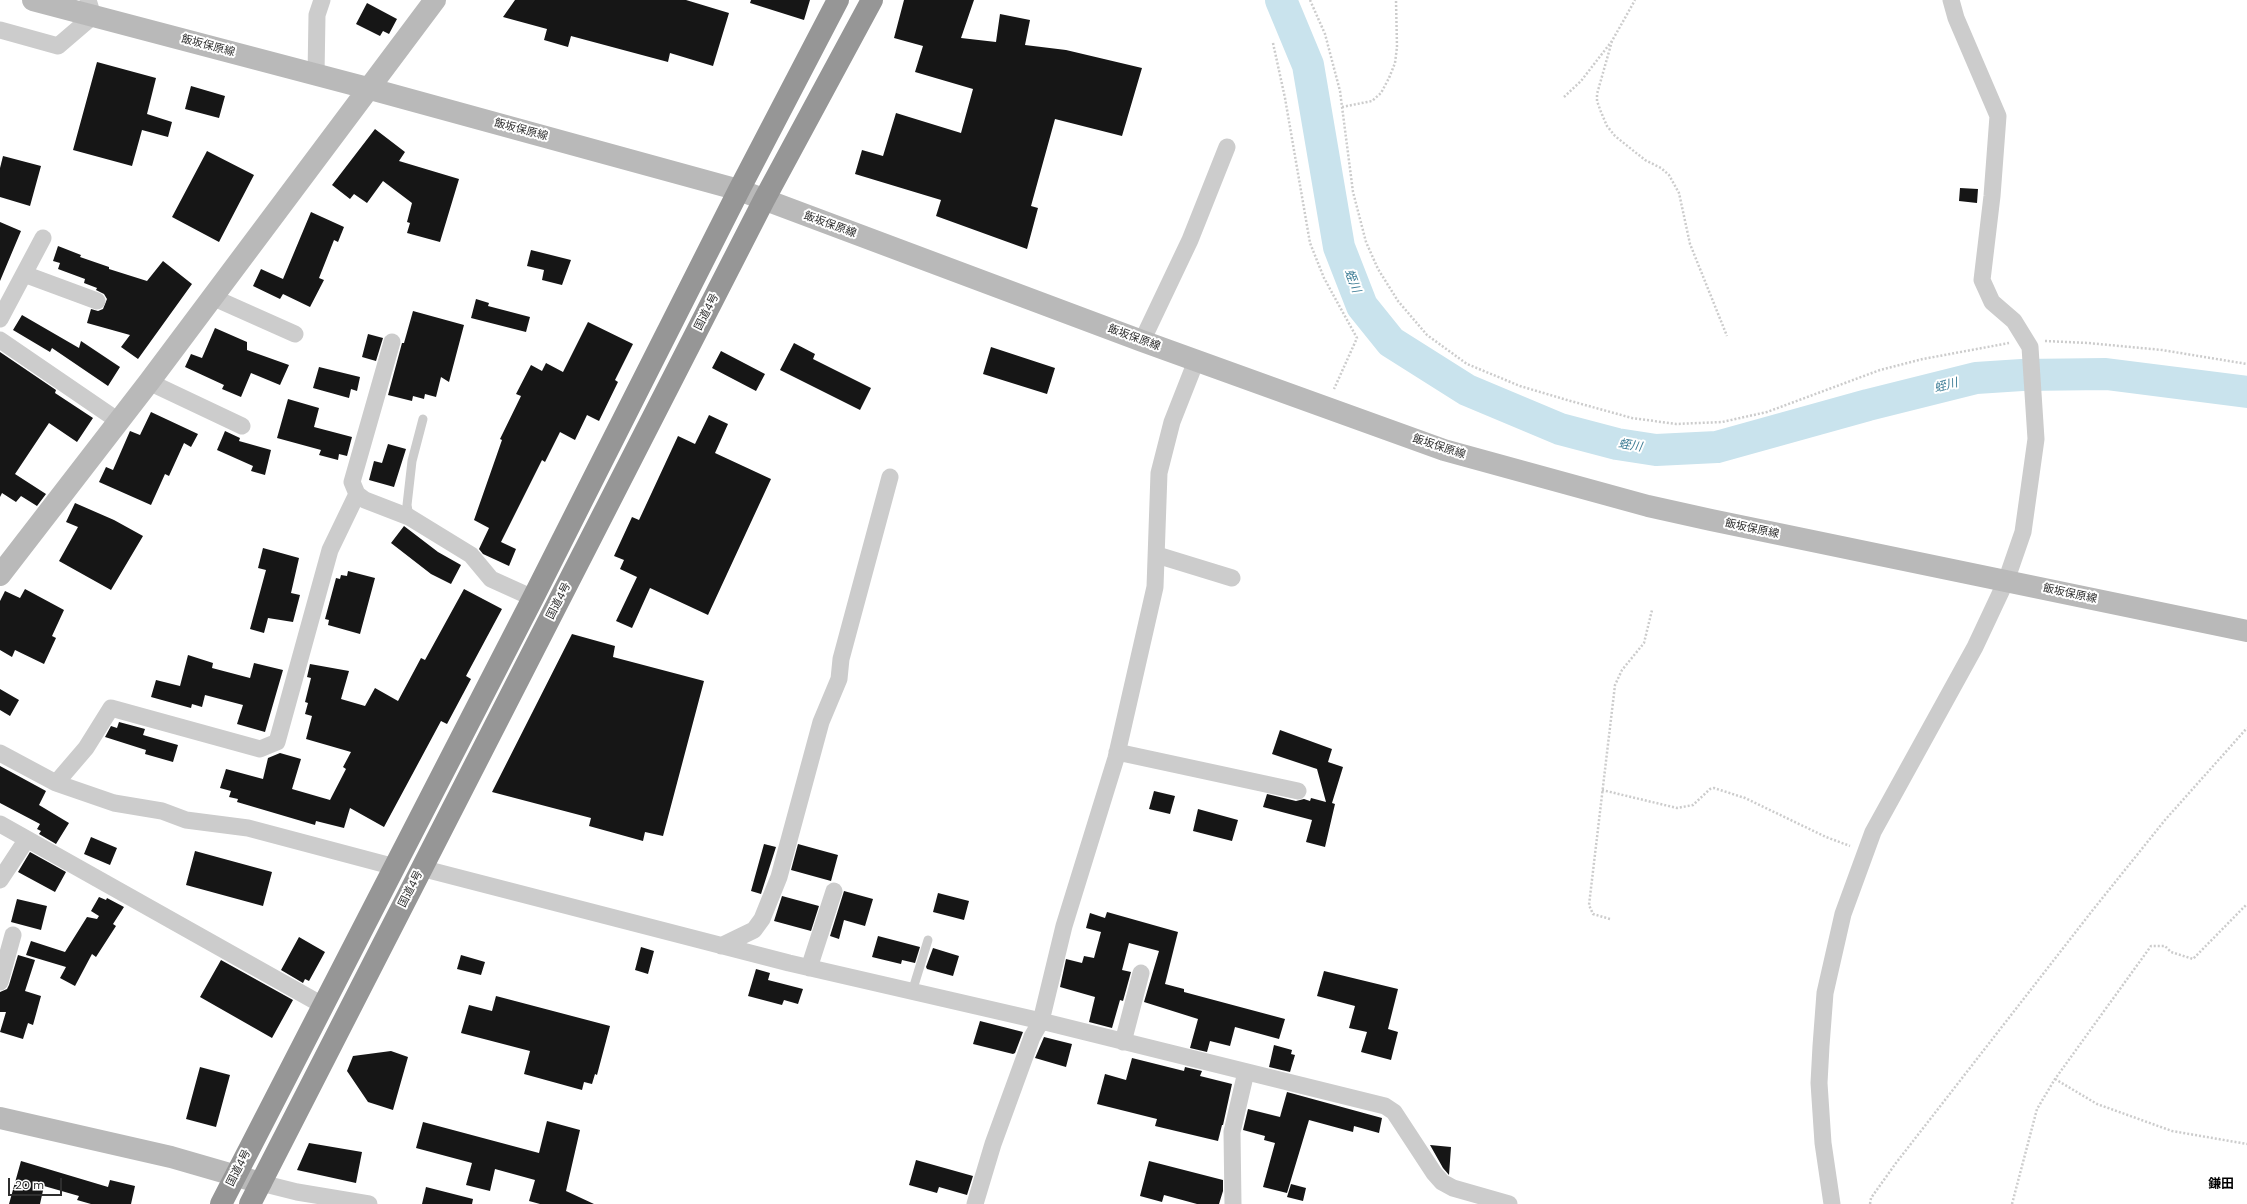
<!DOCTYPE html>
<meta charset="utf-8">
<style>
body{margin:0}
#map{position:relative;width:2247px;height:1204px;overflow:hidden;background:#fff;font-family:"DM Sans",sans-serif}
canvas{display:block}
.scale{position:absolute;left:8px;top:1178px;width:54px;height:18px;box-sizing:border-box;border:2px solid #2f2f2f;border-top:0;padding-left:5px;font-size:12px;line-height:14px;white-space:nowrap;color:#2f2f2f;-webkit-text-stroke:3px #fff;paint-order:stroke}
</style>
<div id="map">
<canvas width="2247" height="1204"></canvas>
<div class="scale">20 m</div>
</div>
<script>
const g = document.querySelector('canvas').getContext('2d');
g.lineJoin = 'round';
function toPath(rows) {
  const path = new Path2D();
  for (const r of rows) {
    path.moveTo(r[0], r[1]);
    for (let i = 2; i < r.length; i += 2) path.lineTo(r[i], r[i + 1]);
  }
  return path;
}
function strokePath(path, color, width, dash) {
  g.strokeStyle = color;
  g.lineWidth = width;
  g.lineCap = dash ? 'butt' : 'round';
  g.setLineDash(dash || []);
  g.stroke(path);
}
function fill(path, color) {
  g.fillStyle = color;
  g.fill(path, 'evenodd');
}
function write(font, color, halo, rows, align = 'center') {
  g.font = font + ' "DM Sans","Noto Sans JP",sans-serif';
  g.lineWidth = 4;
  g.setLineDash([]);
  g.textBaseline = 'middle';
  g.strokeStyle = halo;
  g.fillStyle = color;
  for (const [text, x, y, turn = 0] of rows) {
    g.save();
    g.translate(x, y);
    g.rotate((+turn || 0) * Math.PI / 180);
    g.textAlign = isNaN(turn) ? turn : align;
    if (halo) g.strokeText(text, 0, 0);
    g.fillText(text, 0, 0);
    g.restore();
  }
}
strokePath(toPath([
 [1281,0,1308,65,1339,247,1362,306,1391,342,1467,390,1560,429,1617,444,1656,450,1717,447,1868,405,1976,378,2022,375,2106,374,2247,392]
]), '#c9e3ed', 32);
fill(toPath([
 [515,0,686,0,729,13,713,66,670,53,668,62,571,36,568,47,544,40,547,29,503,17],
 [751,0,810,0,804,20,750,3],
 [904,0,974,0,961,38,996,42,1000,14,1030,20,1025,45,1066,50,1142,68,1122,136,1055,119,1031,206,1038,208,1027,249,936,216,941,200,855,174,862,150,883,156,896,113,961,133,973,89,915,72,923,46,894,38],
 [367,3,397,19,389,34,383,31,380,36,356,24],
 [97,62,156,78,147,114,172,122,168,137,142,130,132,166,73,150],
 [191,86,225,96,219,118,185,109],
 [375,129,405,152,399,161,459,179,440,242,407,233,410,223,407,222,412,203,383,181,367,203,354,194,350,199,332,185],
 [207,151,254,175,219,242,172,217],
 [3,156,41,166,30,206,0,197,0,168],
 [1960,188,1978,189,1977,203,1959,201],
 [311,212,344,227,338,242,334,240,319,278,324,280,310,307,283,294,280,299,253,286,261,269,283,279],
 [0,222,21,231,0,281],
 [58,246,81,255,80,257,109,267,109,269,147,281,163,261,192,284,138,359,121,347,130,335,87,323,91,309,98,311,103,309,107,299,104,294,96,290,97,288,84,283,85,279,58,269,60,263,53,261],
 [531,250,571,260,562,285,542,280,544,270,527,266],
 [476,299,489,303,488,306,530,317,526,332,471,318],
 [413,311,464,325,449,382,441,377,436,397,425,394,424,399,413,396,412,401,388,395,402,343,404,343],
 [22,315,79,348,81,341,120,367,108,386,52,348,50,352,13,330],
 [588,322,633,344,615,380,618,382,599,421,587,415,575,440,560,432,545,462,542,460,501,542,516,549,509,566,483,554,479,549,489,528,474,520,502,440,500,439,521,396,516,394,531,365,542,371,546,363,563,372],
 [215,328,247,342,247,350,289,365,280,385,251,373,241,397,222,389,224,385,185,367,191,354,202,358],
 [368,334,383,338,376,361,362,357],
 [794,343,815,354,813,359,871,388,860,410,780,370],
 [991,347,1055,368,1047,394,983,374],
 [721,351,765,374,756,391,712,368],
 [0,352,56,390,55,393,93,418,77,442,49,423,15,474,46,494,37,506,21,496,16,502,2,493,0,497],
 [319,367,360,377,357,391,351,389,349,398,313,388],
 [288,399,319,408,314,427,352,437,347,456,339,454,338,460,319,455,321,450,277,438],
 [151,412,198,434,191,447,184,443,169,476,165,474,151,505,99,482,106,467,113,470,130,431,140,435],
 [709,415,728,424,715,453,771,479,708,615,650,588,632,628,616,621,637,577,620,569,624,560,614,556,632,517,639,520,678,436,695,444],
 [225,431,240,438,239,441,271,450,265,475,251,471,253,466,217,450],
 [388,444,406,449,394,487,369,480,374,461,382,463],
 [75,503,114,520,143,536,111,590,59,561,78,527,66,522],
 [404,526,438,552,461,565,451,584,431,574,391,543],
 [263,548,299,558,291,593,300,595,293,622,268,618,264,633,250,629,266,570,258,568],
 [348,571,375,578,360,634,328,625,329,620,325,619,336,578,340,579,341,575,347,576],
 [25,589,64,610,52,636,56,638,44,664,15,650,12,657,0,650,0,601,5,591,20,598],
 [464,589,502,609,466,676,471,679,447,724,441,721,384,827,350,808,344,828,316,821,315,825,237,802,238,799,229,797,231,791,220,788,226,769,263,779,268,758,280,753,301,759,292,789,330,800,346,769,343,767,351,752,306,739,312,716,305,714,308,703,305,702,311,678,307,677,310,664,349,671,341,699,365,706,375,688,398,701,421,658,425,660],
 [572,634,615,646,613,657,704,681,663,836,645,832,643,841,589,826,591,818,492,792],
 [188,655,213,663,212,668,250,678,254,663,283,670,265,732,237,724,243,705,205,695,202,707,192,704,191,708,151,697,156,680,180,686],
 [0,689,19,700,10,716,0,710],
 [119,722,145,729,143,735,178,745,173,762,145,754,146,750,105,737,111,726,117,728],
 [1280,730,1332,749,1328,762,1343,767,1332,803,1335,804,1325,847,1306,842,1312,820,1263,807,1267,794,1296,801,1304,799,1310,801,1311,798,1326,802,1317,769,1272,754],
 [0,766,46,791,39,805,69,823,56,844,39,834,41,831,37,829,40,824,0,803],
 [1154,791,1175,796,1170,814,1149,809],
 [1198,809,1238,820,1232,841,1193,831],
 [91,837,117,848,110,865,84,854],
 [764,844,776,847,761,894,751,891],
 [798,844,838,855,831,881,791,870],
 [195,851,272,872,263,906,186,885],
 [30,852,66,872,55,892,18,872],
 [844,891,873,899,865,926,844,920,839,939,830,936],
 [938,893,969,901,964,920,933,912],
 [782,896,819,906,811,931,774,921],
 [99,897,106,900,107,898,124,907,113,924,116,926,96,957,92,954,75,986,60,978,66,967,26,955,31,941,65,952,87,917,97,919,99,916,91,911],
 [17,899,47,906,41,930,11,922],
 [1107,912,1178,932,1165,984,1184,989,1184,992,1285,1019,1279,1039,1235,1027,1230,1046,1210,1041,1207,1052,1190,1048,1198,1019,1144,1002,1159,951,1129,943,1122,970,1131,972,1123,1001,1120,1000,1112,1028,1089,1022,1095,997,1060,987,1066,959,1082,963,1084,956,1094,958,1101,932,1086,928,1090,913,1105,918],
 [878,936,920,947,915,963,902,960,901,964,872,957],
 [299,937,325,952,309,981,305,979,303,983,281,970],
 [641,947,654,951,648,974,635,970],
 [933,948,959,956,953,976,927,969,926,967],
 [18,955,35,960,25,991,41,996,33,1025,28,1023,23,1039,0,1032,6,1012,0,1012,0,992,7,989,9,985],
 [461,955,485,962,481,975,457,969],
 [221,960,293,1000,272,1038,200,997],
 [756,969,770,973,768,980,803,989,798,1004,784,1000,782,1005,748,996],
 [1324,971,1398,989,1388,1029,1398,1032,1391,1060,1361,1052,1367,1032,1349,1028,1355,1006,1317,996],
 [496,996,610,1026,597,1075,595,1074,592,1084,584,1082,582,1090,524,1074,530,1051,461,1033,469,1005,492,1011],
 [980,1021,1023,1032,1015,1053,1013,1054,973,1044],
 [1044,1037,1072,1044,1066,1067,1035,1058],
 [1274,1045,1292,1050,1291,1054,1295,1055,1290,1072,1269,1067],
 [391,1051,408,1057,393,1110,368,1102,347,1071,353,1056],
 [1132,1058,1184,1071,1185,1067,1202,1071,1200,1076,1232,1084,1223,1125,1222,1125,1218,1141,1155,1126,1157,1119,1097,1104,1105,1074,1126,1080],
 [200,1067,230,1075,216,1127,186,1119],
 [1287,1092,1382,1118,1379,1133,1354,1126,1353,1132,1309,1120,1287,1193,1263,1187,1275,1143,1264,1140,1265,1136,1243,1130,1248,1109,1280,1117],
 [547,1121,580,1130,566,1191,594,1204,540,1204,529,1201,535,1180,495,1169,490,1191,466,1185,472,1163,416,1148,423,1122,539,1153],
 [309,1143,362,1152,356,1183,297,1170],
 [1430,1145,1451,1147,1449,1175,1443,1168],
 [916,1160,973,1176,967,1195,939,1187,937,1193,909,1185],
 [21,1161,108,1187,110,1180,135,1186,131,1204,91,1204,77,1200,79,1196,44,1186,40,1204,9,1204],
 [1149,1161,1223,1180,1223,1191,1219,1204,1197,1204,1164,1195,1162,1202,1140,1196],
 [1291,1184,1306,1188,1303,1201,1287,1197],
 [426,1187,473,1199,472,1204,422,1204]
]), '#161616');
strokePath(toPath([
 [1310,0,1325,34,1340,91,1353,192,1366,242,1378,269,1398,301,1427,335,1467,364,1520,386,1567,400,1632,418,1676,424,1722,422,1767,412,1880,370,1923,359,2009,343],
 [1612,41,1597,94,1597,101,1601,112,1607,126,1615,136,1645,160,1661,168,1669,175,1679,193,1690,244,1727,336],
 [1273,43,1285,98,1310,243,1324,278,1357,338,1334,389],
 [1564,97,1581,81,1598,59,1612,41,1635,0],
 [1342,107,1372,101,1381,93,1389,78,1395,63,1397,47,1396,0],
 [2045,341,2088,343,2162,350,2247,364],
 [1602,790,1677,808,1693,805,1710,789,1714,788,1745,798,1826,837,1850,846],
 [1610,919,1593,914,1589,905,1615,685,1622,670,1644,643,1652,610],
 [2055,1079,2097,1104,2172,1131,2247,1144],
 [1870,1204,1871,1198,1896,1163,2092,911,2165,820,2247,728],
 [2012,1204,2037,1109,2055,1079,2151,946,2165,946,2171,952,2193,959,2247,904]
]), '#ccc', 2.5, [2, 2]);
strokePath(toPath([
 [409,517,407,505,412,461,423,419],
 [912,992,928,940]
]), '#ccc', 9);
strokePath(toPath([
 [0,30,58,46,93,16,88,0],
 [316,75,317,15,322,0],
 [24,274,97,301],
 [212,297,295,334],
 [0,319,43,238],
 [0,340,117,420],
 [1142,341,1190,240,1227,147],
 [392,342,352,482,357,494,365,500,409,517,471,555,491,579,533,598],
 [149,382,242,426],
 [1157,555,1232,578],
 [1117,752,1298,791],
 [0,753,56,783,114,803,162,811,186,820,248,828,395,867],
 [56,783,86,748,111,708,260,749,277,742,330,550,357,494],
 [0,824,324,1006],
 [421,868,789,963,1041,1021,1385,1106,1394,1112,1434,1173,1442,1182,1453,1188,1509,1204],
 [0,880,27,839],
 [721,946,754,930,762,919,779,877,821,722,839,679,841,659,890,477],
 [809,968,834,891],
 [0,982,13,935],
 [1123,1042,1141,973],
 [261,1183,297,1192,369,1204],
 [975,1204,993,1144,1032,1037,1041,1021,1064,926,1116,758,1155,587,1159,473,1172,422,1196,361],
 [1233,1204,1232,1132,1246,1072],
 [1832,1204,1823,1143,1819,1083,1821,1046,1825,993,1843,914,1873,832,1975,647,2006,581,2023,532,2036,439,2030,347,2014,321,1992,302,1982,280,1992,196,1998,116,1956,18,1951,0]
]), '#ccc', 17);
strokePath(toPath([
 [33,0,367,88,739,190,1142,341,1444,450,1648,506,1711,520,2247,631],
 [0,575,149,382,435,0],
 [0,1118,171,1157,261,1183]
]), '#b9b9b9', 22);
strokePath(toPath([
 [221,1204,533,598,739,190,838,0],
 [250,1204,764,200,872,0]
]), '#969696', 22);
write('11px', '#2f2f2f', '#fff', [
 ["飯坂保原線",208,46,15],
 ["飯坂保原線",521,130,15],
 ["飯坂保原線",830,225,20],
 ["国道4号",707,312,-63],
 ["飯坂保原線",1134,338,20],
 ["飯坂保原線",1439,447,18],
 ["飯坂保原線",1752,529,12],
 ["飯坂保原線",2070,594,12],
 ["国道4号",559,601,-63],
 ["国道4号",411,889,-63],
 ["国道4号",239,1168,-63]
]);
write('italic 12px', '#3b7b94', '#fff', [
 ["蛭川",1352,281,68],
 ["蛭川",1946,386,-15],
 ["蛭川",1630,446,9]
]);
write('bold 13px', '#000', '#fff', [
 ["鎌田",2221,1185]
]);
</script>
